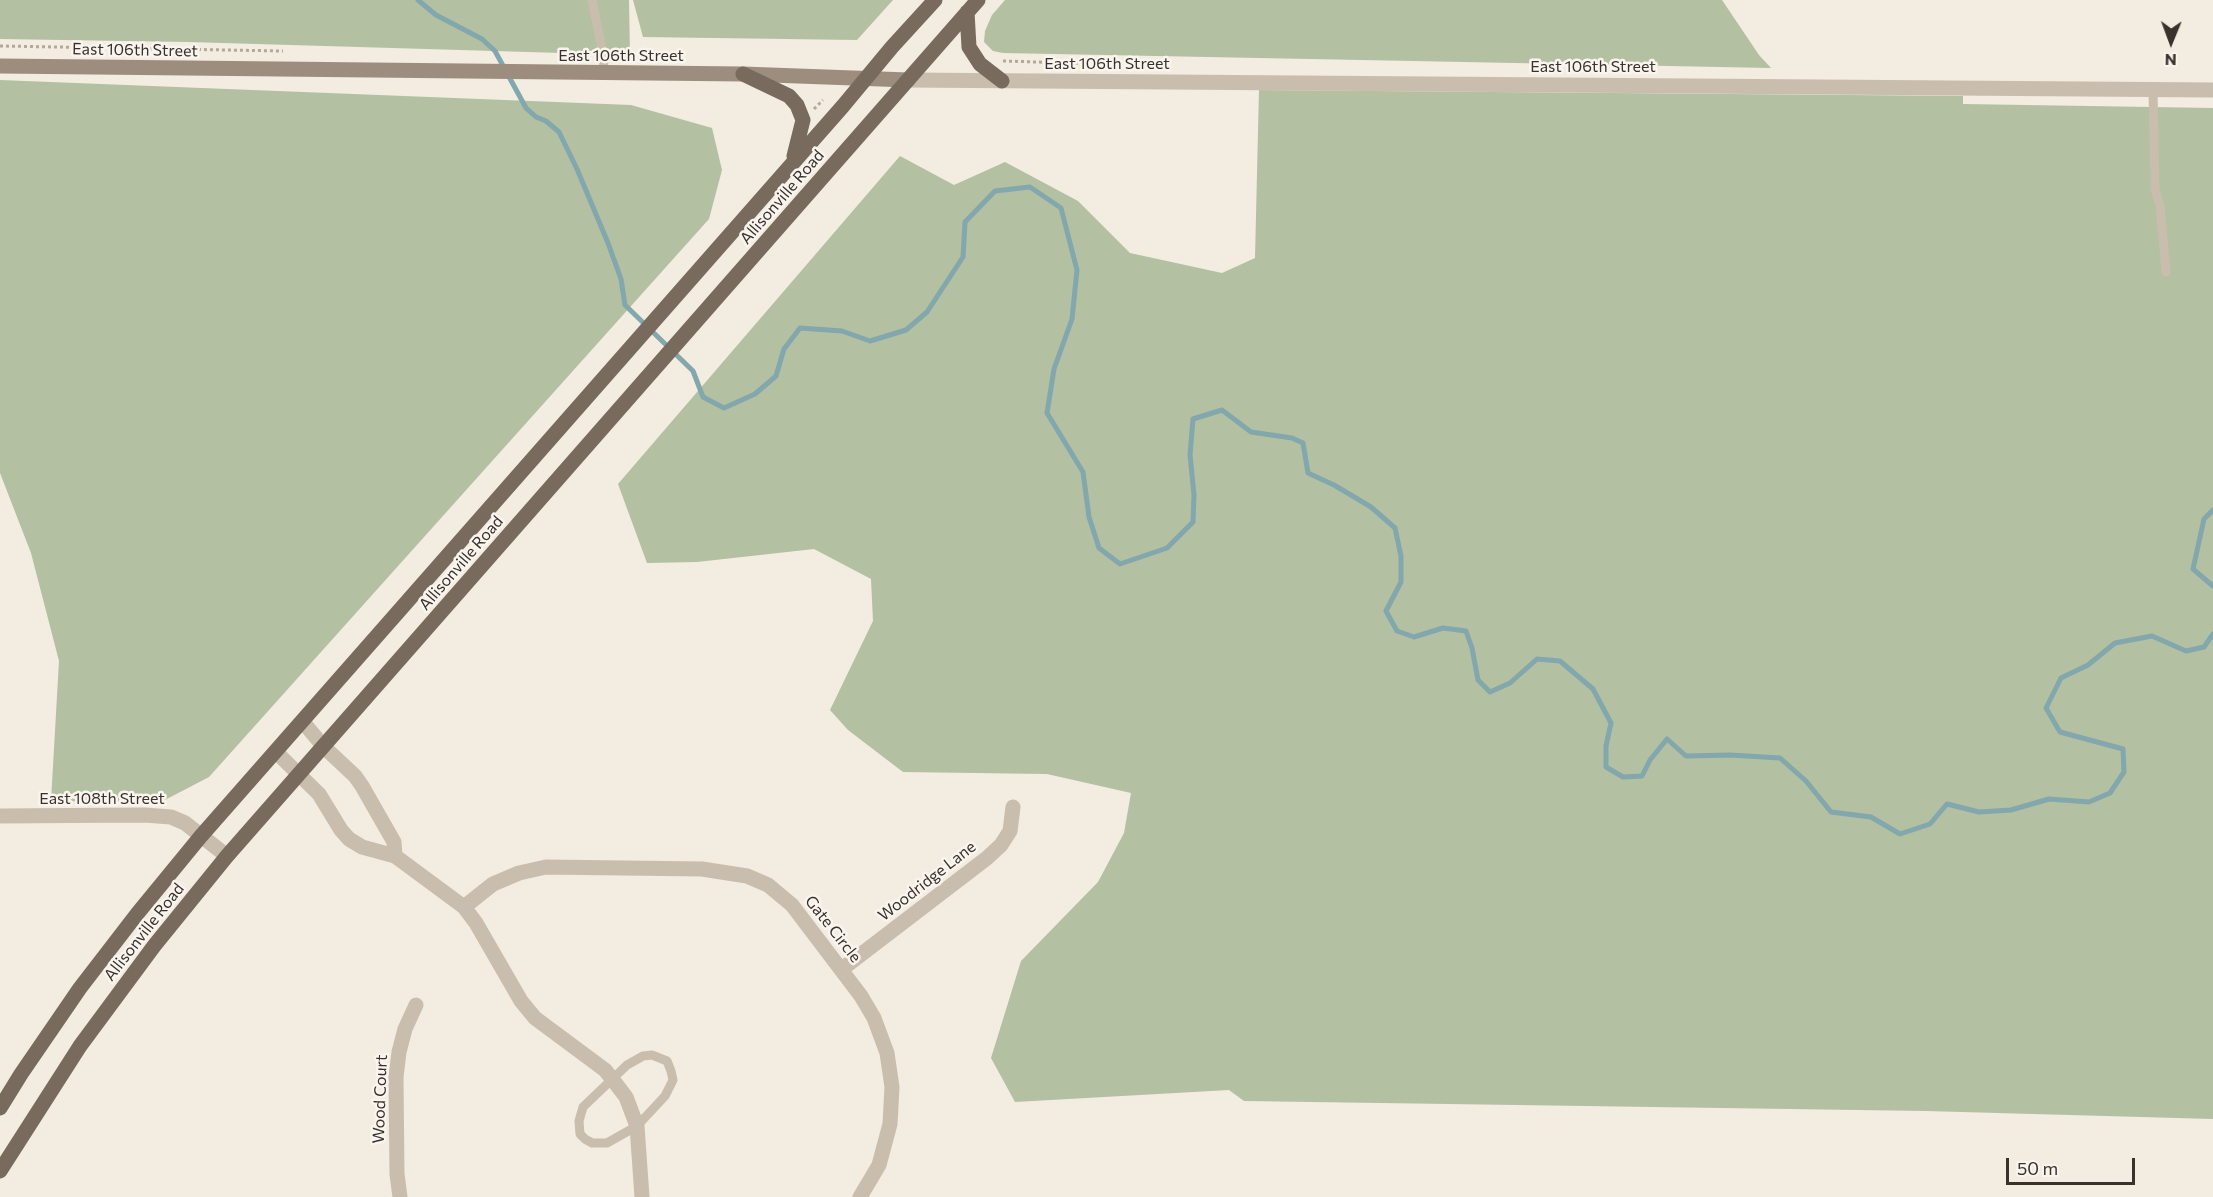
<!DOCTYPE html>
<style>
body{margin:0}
#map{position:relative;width:2213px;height:1197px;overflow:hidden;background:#f2ece1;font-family:Commissioner,sans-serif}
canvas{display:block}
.north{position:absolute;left:2141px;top:12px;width:60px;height:60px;-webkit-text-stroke:4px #f9f5ee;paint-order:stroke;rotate:181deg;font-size:16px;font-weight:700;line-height:24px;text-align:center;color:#39312c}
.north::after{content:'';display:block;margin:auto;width:21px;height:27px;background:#39312c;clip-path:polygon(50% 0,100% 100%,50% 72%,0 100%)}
.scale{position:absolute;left:2006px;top:1158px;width:129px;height:27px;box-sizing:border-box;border:3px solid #39312c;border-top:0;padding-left:8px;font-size:18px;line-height:21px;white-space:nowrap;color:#39312c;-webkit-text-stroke:4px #f9f5ee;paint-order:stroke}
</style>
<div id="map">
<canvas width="2213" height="1197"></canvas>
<div class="north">N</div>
<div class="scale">50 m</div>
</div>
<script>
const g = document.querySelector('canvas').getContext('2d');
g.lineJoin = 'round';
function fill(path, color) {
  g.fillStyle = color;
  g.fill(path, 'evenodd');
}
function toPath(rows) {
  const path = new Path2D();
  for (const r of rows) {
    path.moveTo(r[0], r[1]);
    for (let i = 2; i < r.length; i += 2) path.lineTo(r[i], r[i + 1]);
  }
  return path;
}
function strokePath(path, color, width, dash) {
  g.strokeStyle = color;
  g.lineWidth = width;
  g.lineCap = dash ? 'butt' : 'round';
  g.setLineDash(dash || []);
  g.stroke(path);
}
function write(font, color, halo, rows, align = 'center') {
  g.font = font + ' Commissioner,sans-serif';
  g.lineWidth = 5;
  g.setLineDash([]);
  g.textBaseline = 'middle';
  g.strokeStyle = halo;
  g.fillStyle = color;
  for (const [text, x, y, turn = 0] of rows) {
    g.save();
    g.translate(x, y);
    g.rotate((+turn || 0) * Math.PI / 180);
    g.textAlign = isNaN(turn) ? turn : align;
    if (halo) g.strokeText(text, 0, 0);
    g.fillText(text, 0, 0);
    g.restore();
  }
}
fill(toPath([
 [0,0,629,0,630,55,189,42,0,39],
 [633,0,893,0,857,40,643,37],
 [1005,0,1722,0,1759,55,1771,68,1003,53,993,51,984,42,985,31,992,15],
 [0,80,631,105,712,128,722,170,709,219,209,777,161,802,51,801,59,661,31,553,0,473],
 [1259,90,1963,96,1963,104,2213,108,2213,1119,1926,1111,1244,1101,1229,1090,1015,1102,991,1058,1021,961,1098,882,1124,833,1131,793,1047,774,903,772,848,730,830,710,873,621,871,579,814,549,697,562,647,563,618,484,900,156,954,185,1005,162,1078,201,1130,253,1222,273,1255,258]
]), '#b3c0a2');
strokePath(toPath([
 [418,0,436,15,482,39,495,51,526,108,536,117,546,121,559,132,577,169,608,243,621,279,625,305,693,371,703,397,724,408,755,394,776,376,784,349,800,328,842,331,870,341,906,330,927,312,963,257,965,222,995,191,1030,187,1061,208,1077,270,1072,319,1054,369,1047,413,1083,472,1089,517,1099,548,1120,564,1167,548,1193,522,1194,495,1190,455,1193,419,1222,410,1251,432,1292,438,1303,443,1308,473,1334,485,1371,507,1395,528,1401,556,1401,582,1386,611,1397,631,1414,637,1443,628,1466,631,1472,648,1478,680,1490,692,1510,683,1537,659,1560,661,1593,689,1611,723,1606,746,1606,767,1623,777,1642,776,1650,760,1667,739,1686,756,1730,755,1780,758,1806,781,1831,812,1871,817,1900,834,1930,824,1947,804,1979,812,2011,810,2049,799,2089,802,2110,793,2124,772,2123,749,2060,732,2046,708,2061,678,2088,665,2115,643,2152,636,2186,651,2204,647,2213,634],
 [2213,510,2204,519,2193,569,2213,586]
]), '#82a7ad', 5);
strokePath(toPath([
 [0,46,283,51],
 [1003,61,1104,64],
 [814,109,823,100]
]), '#b5a898', 3, [3, 3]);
strokePath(toPath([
 [592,0,604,59,603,74],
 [2153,90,2155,190,2160,205,2166,272],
 [652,1055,667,1061,671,1071,673,1080,665,1096,637,1126,607,1143,592,1143,585,1139,580,1134,579,1121,583,1107,627,1065,643,1056,652,1055]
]), '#c9bdae', 9);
strokePath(toPath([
 [303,722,324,747,355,776,362,786,394,842,395,856],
 [276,752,319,794,341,830,349,839,362,847,395,856,464,907,476,923,521,1001,535,1018,605,1070,613,1080,626,1097,637,1126,642,1197],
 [0,816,144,815,171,817,185,823,227,856],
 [464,907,493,884,519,873,546,867,702,869,747,876,768,885,792,905,861,996,874,1018,887,1053,892,1087,890,1124,879,1165,860,1197],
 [842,969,987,858,1001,845,1010,831,1013,807],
 [400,1197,397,1174,396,1077,399,1052,405,1029,416,1005]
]), '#c9bdae', 15);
strokePath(toPath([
 [908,80,2213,90]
]), '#c9bdae', 15);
strokePath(toPath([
 [0,66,743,74,908,80]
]), '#9d8d7f', 15);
strokePath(toPath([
 [967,12,969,47,980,64,1002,81],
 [743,74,789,96,797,105,803,120,794,156],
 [0,1108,21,1074,80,988,137,914,201,836,843,106,892,47,935,0],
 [0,1171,80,1046,154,946,227,856,978,0]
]), '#796a5e', 15);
write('16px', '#39312c', '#f9f5ee', [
 ["East 106th Street",135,50,1],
 ["East 106th Street",621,56],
 ["East 106th Street",1107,64],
 ["East 106th Street",1593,67],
 ["Allisonville Road",782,197,-49],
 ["Allisonville Road",461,563,-49],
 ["East 108th Street",102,799],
 ["Woodridge Lane",927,881,-38],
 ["Gate Circle",833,929,52],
 ["Allisonville Road",144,932,-52],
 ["Wood Court",380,1099,-88]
]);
</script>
